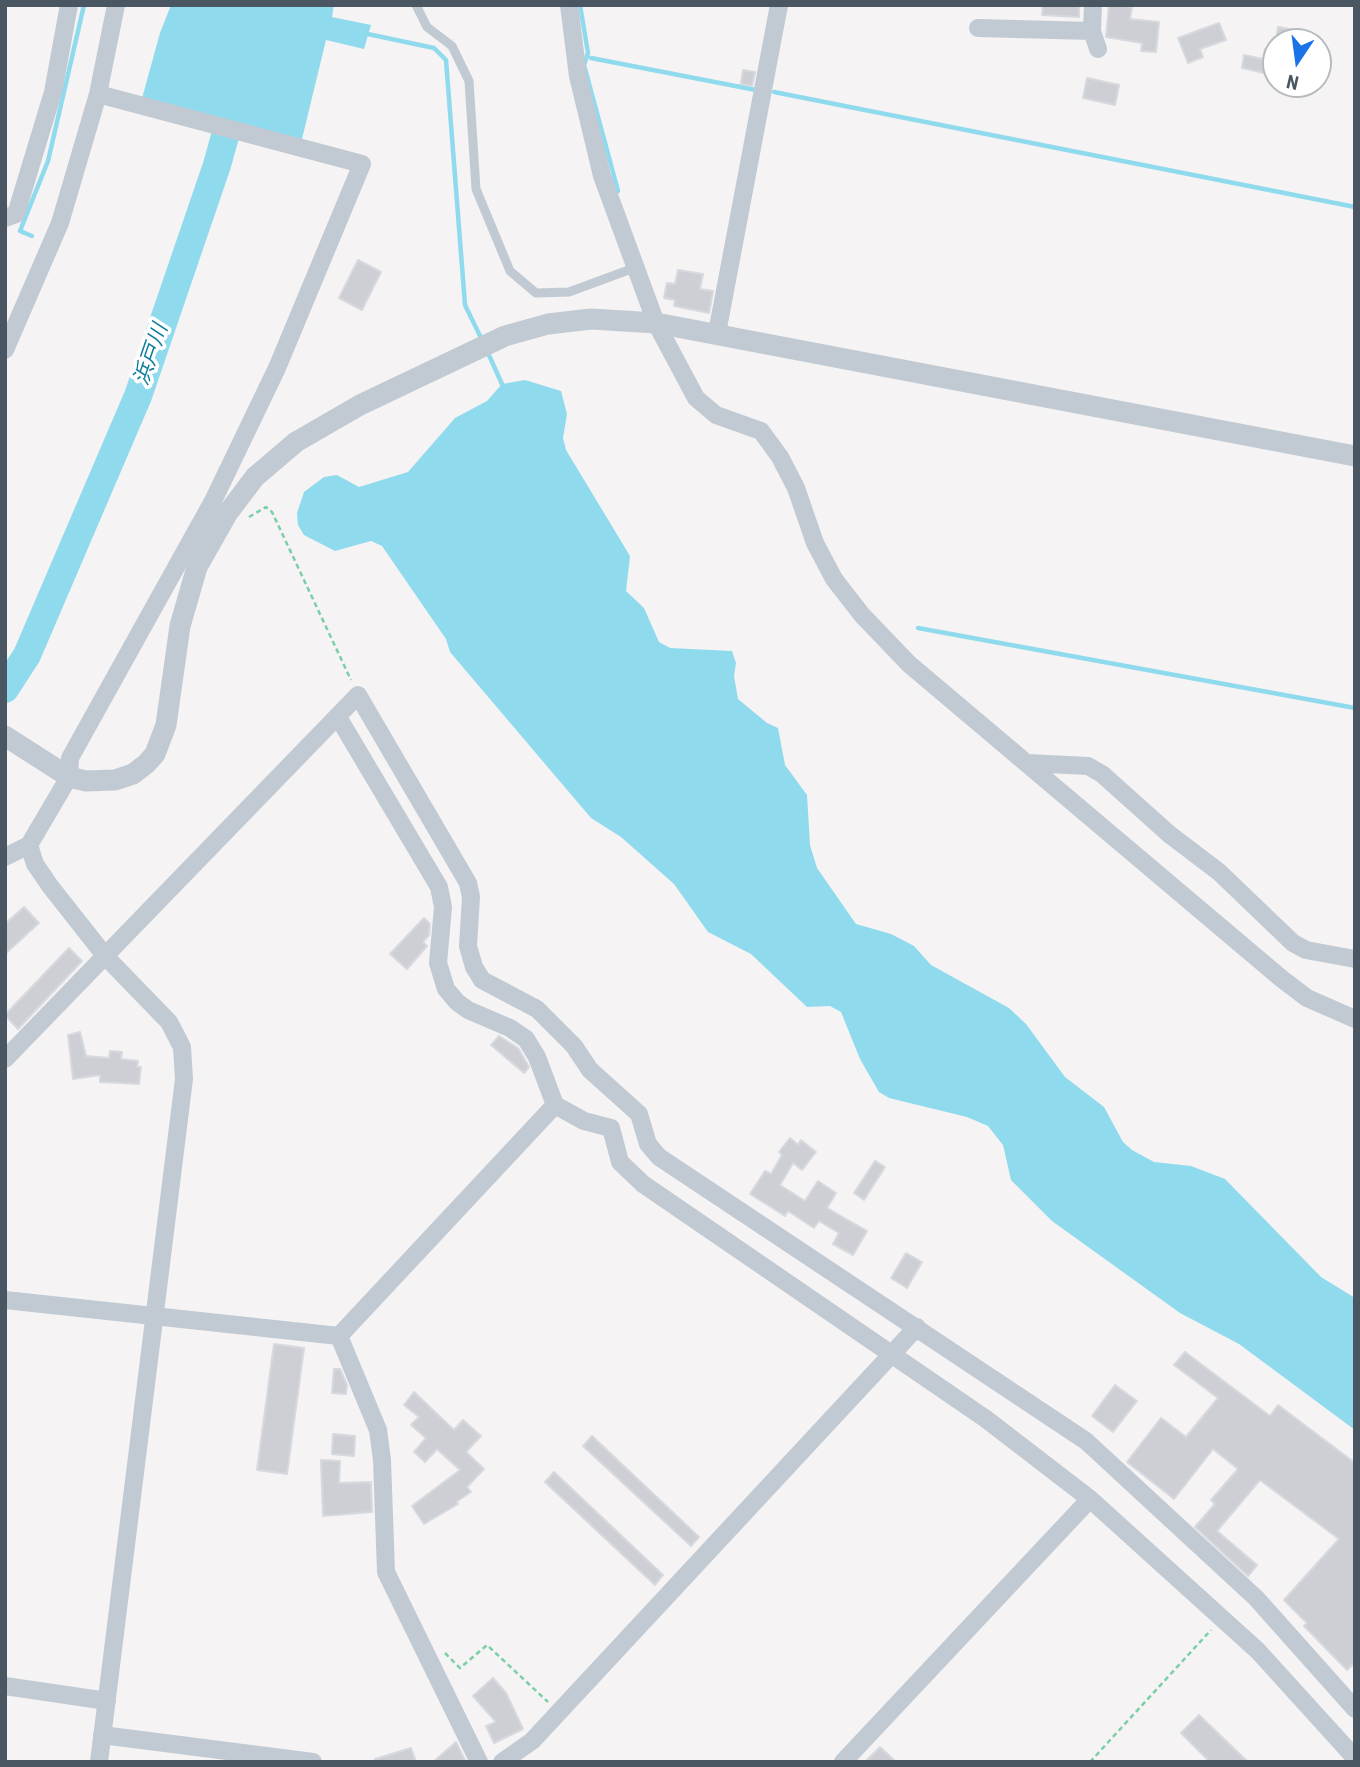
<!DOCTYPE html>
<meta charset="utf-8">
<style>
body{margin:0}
#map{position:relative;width:1360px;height:1767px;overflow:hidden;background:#f5f3f3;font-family:"Roboto Condensed",sans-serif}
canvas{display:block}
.frame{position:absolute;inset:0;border:7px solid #4a5661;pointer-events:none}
.north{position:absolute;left:1262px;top:28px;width:70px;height:70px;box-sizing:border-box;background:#fff;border:2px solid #b7bbc0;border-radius:50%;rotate:193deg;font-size:19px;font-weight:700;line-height:28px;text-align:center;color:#4a5661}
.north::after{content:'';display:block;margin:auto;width:24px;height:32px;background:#1a73e8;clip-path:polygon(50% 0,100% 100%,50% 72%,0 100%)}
</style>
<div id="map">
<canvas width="1360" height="1767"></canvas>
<div class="frame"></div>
<div class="north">N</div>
</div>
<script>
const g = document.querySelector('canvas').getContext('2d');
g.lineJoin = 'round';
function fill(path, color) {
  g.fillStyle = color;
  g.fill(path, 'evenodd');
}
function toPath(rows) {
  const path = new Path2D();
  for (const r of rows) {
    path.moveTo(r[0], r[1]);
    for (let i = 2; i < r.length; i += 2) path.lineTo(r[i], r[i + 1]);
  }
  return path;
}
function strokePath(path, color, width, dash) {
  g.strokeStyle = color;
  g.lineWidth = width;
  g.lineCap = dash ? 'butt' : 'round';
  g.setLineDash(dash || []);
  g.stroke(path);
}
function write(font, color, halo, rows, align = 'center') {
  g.font = font + ' "Roboto Condensed","Noto Sans JP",sans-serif';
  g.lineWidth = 7;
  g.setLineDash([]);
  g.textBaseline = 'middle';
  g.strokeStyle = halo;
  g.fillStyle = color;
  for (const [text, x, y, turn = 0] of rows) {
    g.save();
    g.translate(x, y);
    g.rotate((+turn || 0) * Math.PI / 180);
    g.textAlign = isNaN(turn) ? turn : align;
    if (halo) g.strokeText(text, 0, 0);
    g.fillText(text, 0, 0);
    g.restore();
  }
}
fill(toPath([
 [171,5,334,5,332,17,371,25,364,49,326,40,301,143,141,102,160,33],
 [525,380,561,391,567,414,563,438,566,450,630,556,626,591,644,608,659,642,670,648,732,651,736,663,734,676,738,699,767,723,778,728,785,765,807,795,810,845,817,868,856,924,891,934,914,946,931,965,1009,1008,1026,1024,1065,1077,1104,1107,1123,1142,1132,1150,1154,1162,1191,1166,1225,1179,1321,1277,1355,1298,1355,1430,1239,1344,1180,1313,1052,1221,1011,1180,1003,1145,988,1126,967,1117,889,1098,879,1092,860,1059,841,1012,830,1006,807,1007,751,954,708,932,674,884,621,837,591,818,450,652,446,639,382,546,371,541,335,551,304,535,298,525,297,513,304,492,324,477,337,475,359,487,408,472,455,418,487,401,502,384]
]), '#90daee');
strokePath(toPath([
 [580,5,588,53,584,65,618,191],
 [363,33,434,48,446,60,465,305,483,342],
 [591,58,756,90],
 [774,92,1355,207],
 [32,236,20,231,48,161,84,5],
 [488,353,502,384],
 [918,628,1355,708]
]), '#90daee', 4.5);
strokePath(toPath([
 [5,689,27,655,138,396,217,165,235,100]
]), '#90daee', 28);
const building = toPath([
 [1043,5,1079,5,1079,17,1042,15,1043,5],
 [1109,5,1132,7,1130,19,1159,22,1156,52,1141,51,1142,43,1106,37,1109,5],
 [1219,23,1226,40,1200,49,1203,57,1188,63,1178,38,1219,23],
 [1278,27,1295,30,1293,42,1276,42,1278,27],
 [1265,49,1276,51,1276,69,1270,68,1268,74,1242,68,1244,55,1263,59,1265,49],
 [743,70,755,72,752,86,741,84,743,70],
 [1087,78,1119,85,1115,105,1083,98,1087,78],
 [358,260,381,272,362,310,339,298,358,260],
 [678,270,703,274,700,289,713,291,709,313,674,306,675,300,664,298,667,283,675,284,678,270],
 [24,907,39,923,5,954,5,924,24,907],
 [424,918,430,924,429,935,423,942,427,946,407,969,390,954,424,918],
 [69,948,82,961,18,1029,5,1015,69,948],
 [80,1032,86,1056,109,1058,110,1051,122,1052,121,1059,138,1061,137,1067,141,1067,139,1084,100,1082,100,1075,73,1079,68,1035,80,1032],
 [499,1036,518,1048,529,1067,524,1073,491,1045,499,1036],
 [790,1138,798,1145,801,1140,816,1152,802,1170,793,1163,780,1185,805,1201,818,1181,836,1193,827,1208,867,1231,853,1255,833,1244,839,1233,819,1221,814,1228,788,1211,785,1216,750,1194,765,1171,771,1174,782,1155,779,1152,790,1138],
 [875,1161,885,1167,864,1200,854,1193,875,1161],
 [906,1253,922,1262,907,1288,891,1278,906,1253],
 [274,1344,304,1348,287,1474,257,1470,274,1344],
 [1185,1352,1270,1416,1278,1405,1355,1463,1355,1662,1347,1670,1304,1626,1307,1623,1284,1600,1339,1539,1260,1480,1217,1531,1257,1565,1248,1576,1195,1527,1215,1504,1211,1500,1238,1469,1213,1449,1174,1499,1127,1462,1161,1418,1186,1437,1218,1398,1174,1365,1185,1352],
 [334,1369,340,1369,347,1385,346,1394,332,1393,334,1369],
 [1115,1385,1137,1401,1113,1432,1092,1416,1115,1385],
 [414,1392,454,1430,463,1420,481,1436,466,1452,484,1469,467,1487,471,1492,456,1502,458,1504,424,1524,412,1506,460,1470,437,1449,425,1462,414,1452,426,1438,411,1425,419,1417,404,1405,414,1392],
 [333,1434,355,1436,354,1456,332,1454,333,1434],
 [592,1436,699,1537,691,1546,583,1446,592,1436],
 [321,1460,340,1461,339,1483,371,1482,372,1512,323,1516,321,1460],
 [554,1472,663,1575,655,1585,545,1482,554,1472],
 [493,1678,506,1693,523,1729,494,1743,486,1726,496,1722,473,1696,493,1678],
 [1199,1715,1248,1762,1210,1762,1181,1733,1199,1715],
 [456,1742,466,1762,433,1762,456,1742],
 [880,1747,896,1762,865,1762,880,1747],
 [411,1748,416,1762,375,1762,375,1759,411,1748]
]);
fill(building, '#cdcfd5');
strokePath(building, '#d7d9de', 2);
strokePath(toPath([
 [249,517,266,507,272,512,351,680],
 [445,1653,460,1668,487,1645,548,1702],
 [1090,1762,1211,1630]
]), '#7ad0a6', 2.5, [5, 3.5]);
strokePath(toPath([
 [416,5,427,27,452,46,469,81,476,189,510,271,536,293,569,292,634,268]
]), '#c1cad2', 9);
strokePath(toPath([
 [569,5,578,76,602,176,656,323,696,398,716,415,761,431,780,457,796,488,815,543,834,579,862,615,909,664,1282,979,1307,998,1355,1019],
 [1093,5,1092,31,1098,49],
 [978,28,1092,31],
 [98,94,362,164,277,368,214,499,70,758,69,777,29,845,35,864,50,886,106,957,169,1022,182,1047,184,1079,99,1762],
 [5,218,16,214,53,92,69,5],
 [717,333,779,5],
 [5,350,60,223,98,94,116,5],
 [338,717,439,887,443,907,438,963,446,989,457,1002,468,1010,510,1028,526,1039,537,1057,555,1105,584,1121,611,1128,620,1162,643,1184,986,1419,1090,1499,1258,1651,1355,1758],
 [1028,763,1088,766,1102,774,1169,834,1219,872,1293,943,1306,950,1355,959],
 [5,857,29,845],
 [5,1059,358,695,468,883,471,897,468,946,474,967,482,980,537,1009,574,1046,590,1070,639,1114,648,1144,659,1157,1086,1441,1256,1598,1355,1709],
 [5,1300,339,1336],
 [339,1336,378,1430,382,1460,386,1572,479,1762],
 [339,1336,555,1105],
 [5,1686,107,1701],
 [102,1735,313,1762],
 [502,1762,532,1741,917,1327],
 [843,1762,1090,1499]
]), '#c1cad2', 18);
strokePath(toPath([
 [5,736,69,777,86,781,115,780,133,774,146,764,155,754,166,725,180,626,197,567,227,514,255,477,296,442,360,405,505,336,548,324,591,319,656,323,1355,456]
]), '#c1cad2', 21);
write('italic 21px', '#0c7c9b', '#fff', [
 ["浜戸川",152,355,-71]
]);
</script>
